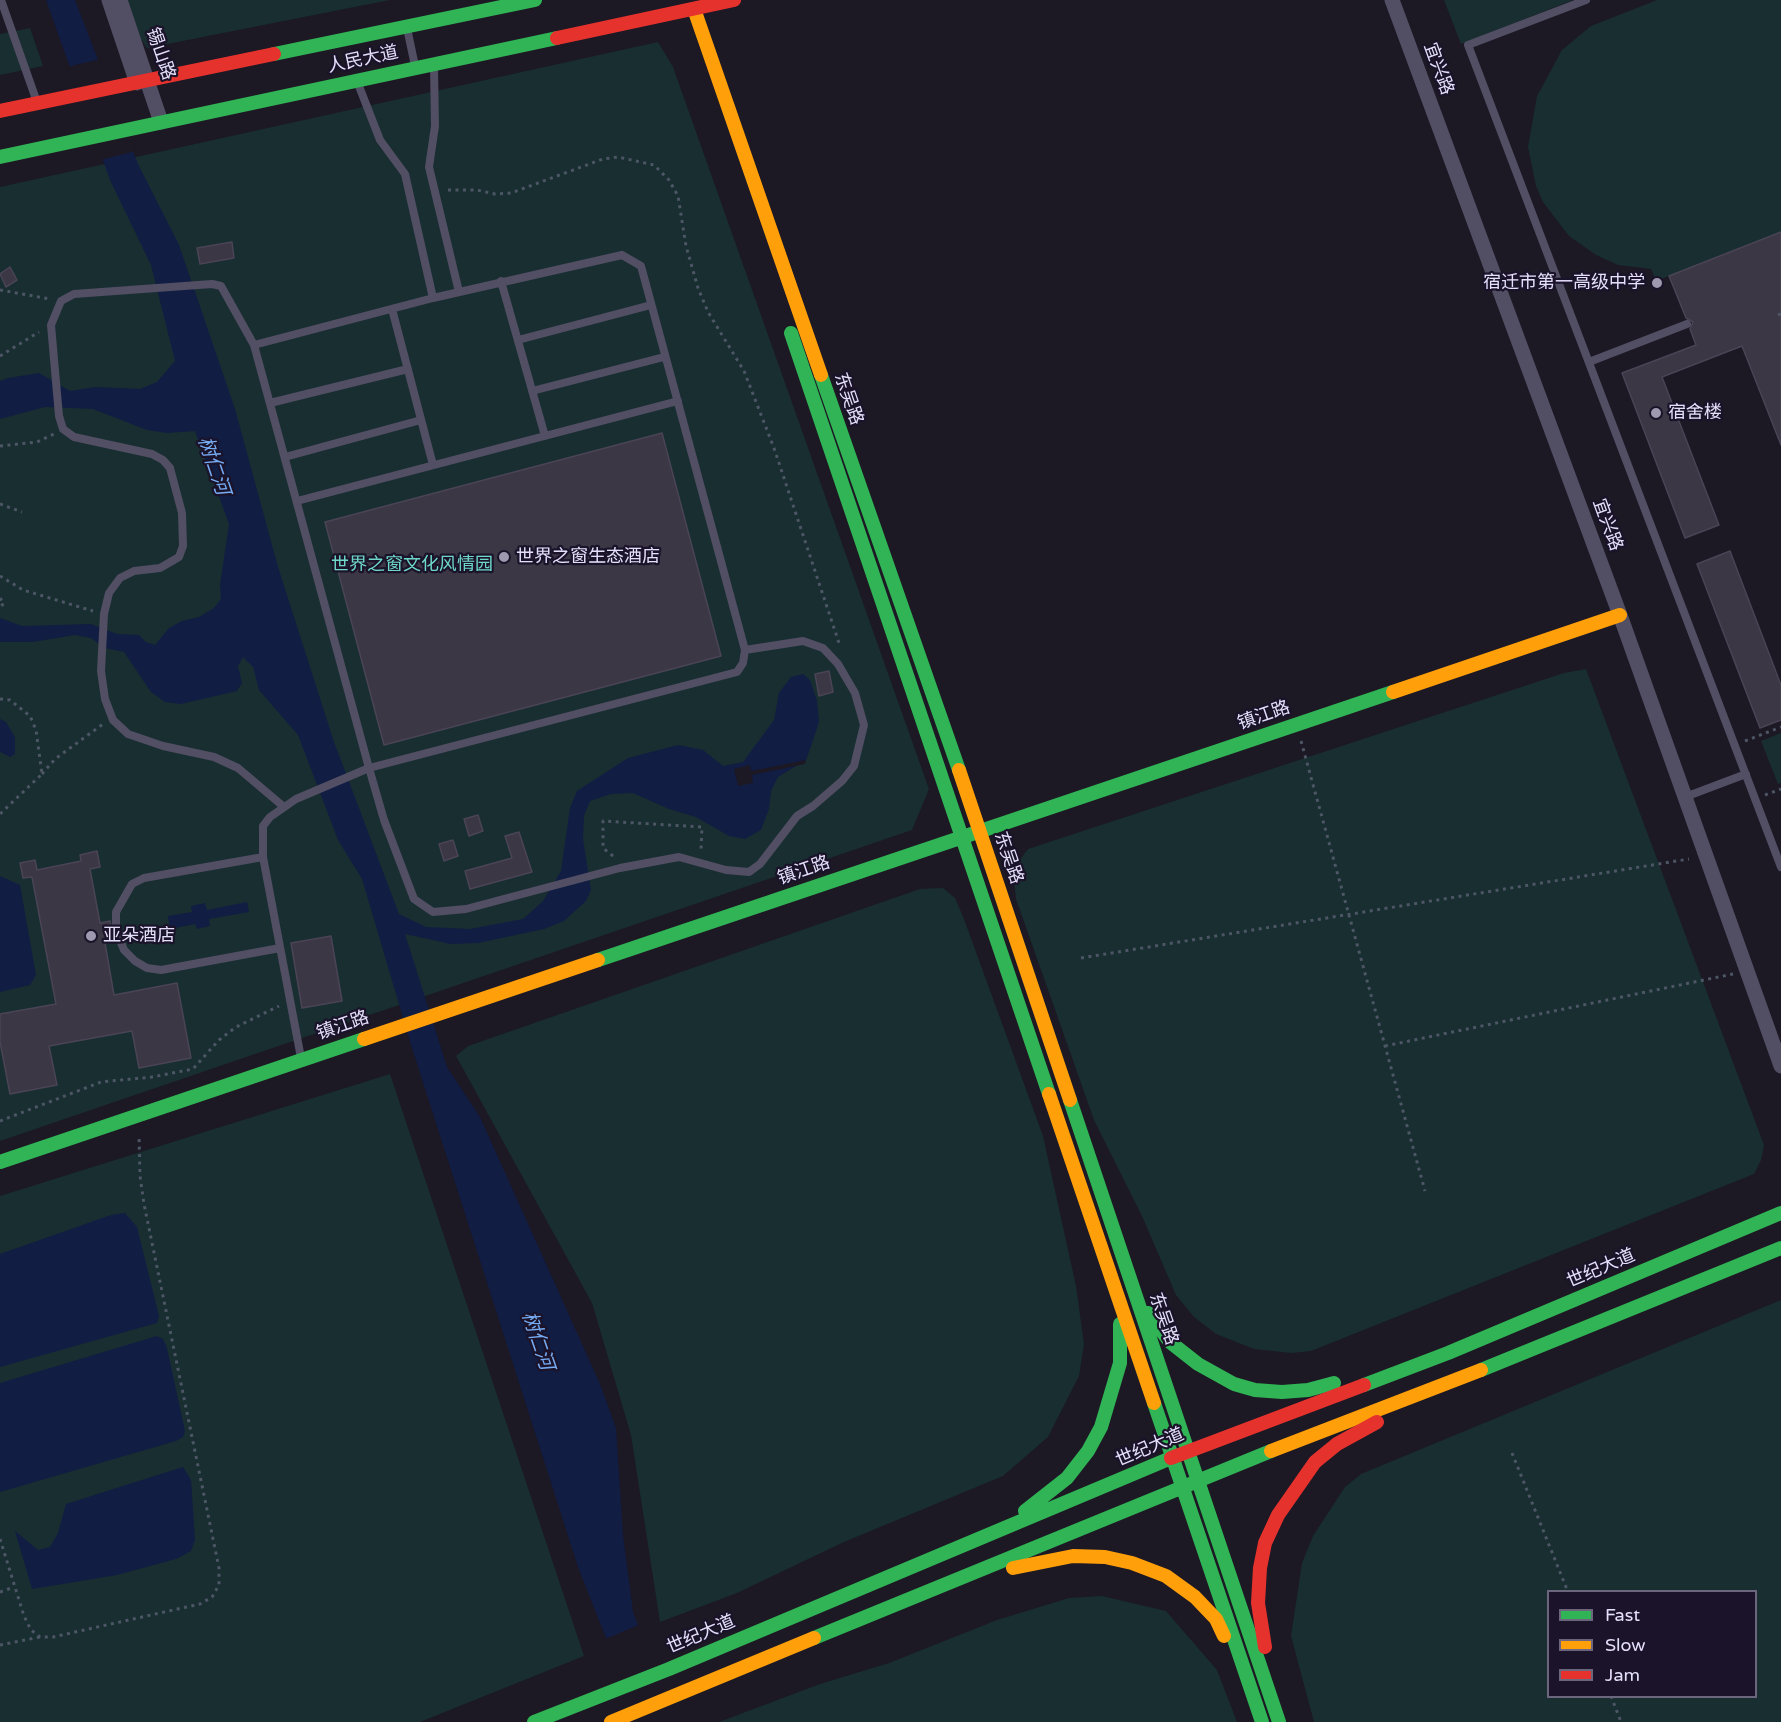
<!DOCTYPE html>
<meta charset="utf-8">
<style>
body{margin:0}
#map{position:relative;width:1781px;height:1722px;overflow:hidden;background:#1c1824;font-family:"Varela Round",sans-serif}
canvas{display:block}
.legend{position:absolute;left:1547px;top:1590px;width:210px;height:108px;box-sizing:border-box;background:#1a1329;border:2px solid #6b657d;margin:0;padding:8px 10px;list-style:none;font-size:18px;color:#e5dffc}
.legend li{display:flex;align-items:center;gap:12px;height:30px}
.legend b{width:30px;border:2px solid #6b657d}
</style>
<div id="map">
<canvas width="1781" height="1722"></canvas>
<ul class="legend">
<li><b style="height:8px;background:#30b455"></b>Fast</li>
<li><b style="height:8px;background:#ff9f0a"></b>Slow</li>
<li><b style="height:8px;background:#e5322d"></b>Jam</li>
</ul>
</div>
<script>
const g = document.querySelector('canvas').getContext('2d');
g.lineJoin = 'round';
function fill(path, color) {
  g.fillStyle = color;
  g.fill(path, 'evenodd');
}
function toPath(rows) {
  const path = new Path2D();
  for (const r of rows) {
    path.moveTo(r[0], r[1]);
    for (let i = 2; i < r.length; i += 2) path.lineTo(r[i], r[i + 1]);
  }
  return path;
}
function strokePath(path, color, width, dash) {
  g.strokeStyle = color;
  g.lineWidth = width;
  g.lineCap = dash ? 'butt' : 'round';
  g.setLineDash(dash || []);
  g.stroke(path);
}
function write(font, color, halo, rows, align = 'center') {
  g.font = font + ' "Varela Round","Noto Sans SC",sans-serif';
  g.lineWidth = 4.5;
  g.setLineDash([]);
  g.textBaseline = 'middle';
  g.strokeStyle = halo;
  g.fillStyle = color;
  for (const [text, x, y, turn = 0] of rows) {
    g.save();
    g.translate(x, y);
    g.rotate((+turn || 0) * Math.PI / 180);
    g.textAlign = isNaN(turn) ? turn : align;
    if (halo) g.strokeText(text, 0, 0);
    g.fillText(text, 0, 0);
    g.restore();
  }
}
fill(toPath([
 [126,0,390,0,147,48,139,36],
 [1444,0,1573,0,1461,44],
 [1657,0,1781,0,1781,232,1656,281,1651,269,1618,265,1596,255,1569,236,1543,202,1536,186,1528,147,1537,96,1562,50,1591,26],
 [30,28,43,66,0,75,0,34],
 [658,42,673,67,929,789,912,830,0,1141,0,187],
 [1586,669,1764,1145,1761,1160,1754,1174,1311,1351,1291,1353,1254,1349,1216,1334,1194,1317,1176,1295,1142,1216,1094,1120,1016,899,1014,880,1015,866,1028,849,1564,673],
 [1781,733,1781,783,1778,784,1761,741],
 [943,888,955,898,964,919,1043,1136,1076,1286,1084,1344,1079,1376,1048,1437,1003,1476,844,1542,737,1593,660,1622,631,1435,592,1303,456,1056,468,1046,920,889],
 [390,1074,584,1656,420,1722,0,1722,0,1196],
 [1781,1300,1781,1722,1314,1722,1291,1636,1302,1563,1313,1536,1345,1487,1361,1474],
 [1548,1592,1756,1592,1756,1696,1548,1696],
 [1102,1596,1166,1611,1217,1670,1237,1722,719,1722,820,1684,889,1663,997,1620,1069,1598]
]), '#182e31');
fill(toPath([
 [46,0,75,0,138,164,179,245,235,409,278,567,334,742,399,914,426,927,470,929,523,919,543,901,561,871,570,808,577,791,628,758,678,745,703,750,723,766,743,762,774,720,779,693,791,677,803,674,810,680,817,701,819,722,810,749,806,760,778,777,771,791,769,809,761,830,745,839,729,836,696,817,669,809,633,793,611,794,590,801,584,816,583,839,591,890,586,901,564,921,544,929,478,943,451,944,405,934,447,1067,480,1117,600,1384,616,1428,623,1535,633,1612,675,1722,639,1722,578,1567,412,1048,362,879,338,840,298,735,259,690,253,667,243,657,238,666,242,683,237,691,181,704,165,702,151,692,124,652,105,648,91,638,75,635,32,642,0,642,0,618,22,626,91,624,117,634,139,635,146,642,155,645,169,628,182,621,199,617,214,608,221,599,220,585,229,524,195,431,167,433,147,430,93,409,45,407,0,419,0,381,8,378,39,373,70,391,96,387,140,389,157,382,175,361,151,265,110,180],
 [0,719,6,722,15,737,15,754,10,757,0,752],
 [0,876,20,885,36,975,30,985,0,992],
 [247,902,249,912,209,919,210,926,197,929,195,924,170,929,168,916,192,912,191,906,205,903,207,910],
 [125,1213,137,1227,159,1316,157,1323,0,1367,0,1254,111,1215],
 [157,1336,163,1339,167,1348,185,1431,183,1437,176,1441,0,1492,0,1383],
 [183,1467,191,1480,195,1540,191,1551,176,1559,117,1575,32,1589,15,1531,38,1550,50,1547,58,1533,66,1504]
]), '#111d43');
fill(toPath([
 [101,59,136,151,100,160,67,67],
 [806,760,805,764,752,775,753,783,738,786,734,769,750,765,751,771],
 [641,1624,678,1722,636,1722,603,1640]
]), '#1c1824');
const building = toPath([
 [1781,232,1781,445,1742,346,1662,377,1719,525,1685,538,1622,373,1696,345,1690,329,1693,322,1686,318,1669,276,1781,232],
 [232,242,234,258,200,264,197,248,232,242],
 [10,267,17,280,6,287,0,274,10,267],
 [662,433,721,656,384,745,325,522,662,433],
 [1730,551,1781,685,1781,720,1760,728,1697,564,1730,551],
 [829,671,833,692,819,696,815,674,829,671],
 [478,815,483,831,469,836,464,819,478,815],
 [519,832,532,872,470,889,465,871,512,858,505,836,519,832],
 [453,840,458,856,444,861,439,844,453,840],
 [97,851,100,867,90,869,100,923,110,921,114,942,105,943,114,995,177,983,191,1058,139,1068,132,1031,49,1046,57,1085,10,1094,0,1042,0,1014,56,1004,32,877,23,878,20,863,35,860,37,870,81,861,80,855,97,851],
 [331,936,342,1001,302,1008,291,943,331,936]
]);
fill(building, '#3c3745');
strokePath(building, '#4a4456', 1.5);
strokePath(toPath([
 [448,190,477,190,495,194,511,193,603,159,618,157,654,165,669,180,678,196,686,246,698,288,708,312,744,371,774,448,840,646],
 [0,290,50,299],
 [1779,313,1781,320],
 [0,356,39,332],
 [0,446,37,442,54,434],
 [0,504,22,512],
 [0,576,23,590,93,611],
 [0,598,4,604,0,606],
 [0,699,10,700,30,716,36,730,42,774,0,814],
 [1301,741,1425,1191],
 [1745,741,1781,727],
 [42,774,55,759,103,724],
 [1765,795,1781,789],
 [613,856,603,848,603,821,702,827,701,850],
 [1081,958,1689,859],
 [1385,1046,1733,974],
 [0,1121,101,1082,152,1077,193,1069,219,1040,236,1027,279,1006],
 [1512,1453,1568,1592],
 [0,1539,24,1616,31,1630,40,1637,53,1637,200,1604,212,1597,219,1585,219,1568,144,1204,140,1176,139,1135],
 [0,1592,14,1587],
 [0,1645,40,1637],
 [1611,1696,1621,1722]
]), '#4d5665', 3, [3, 4.5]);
strokePath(toPath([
 [1,0,37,102],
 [1586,0,1468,45,1781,867],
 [407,28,415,66],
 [434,66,435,126,429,167,459,292],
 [357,81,380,140,405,174,433,298],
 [622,255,641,266,745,650,743,663,737,672,369,768,254,345,433,298,622,255],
 [501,281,545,436],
 [392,309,433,465],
 [518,340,651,305],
 [254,345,221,286,212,284,74,294,61,301,51,325,59,416,63,429,74,437,152,454,163,460,170,468,182,513,183,546,179,557,160,568,134,571,120,578,109,593,104,614,101,671,105,699,113,720,128,734,163,746,214,757,238,768,284,807],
 [1589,362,1687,324],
 [532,391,664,357],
 [270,403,408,369],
 [285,457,421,420],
 [297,501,678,401],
 [1685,797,1746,774],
 [263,857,144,878,132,884,116,912,116,930,124,950,135,961,147,968,161,970,280,948],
 [301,1058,263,857,263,826,270,817,296,799,369,768,384,820,414,899,433,912,466,909,620,868,679,857,726,870,749,872,760,864,797,816,813,806,842,781,854,766,864,725,855,693,838,664,823,648,803,641,745,650]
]), '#524e64', 8);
strokePath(toPath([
 [109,0,137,83],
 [120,0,161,122],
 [1392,0,1620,615,1781,1066]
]), '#524e64', 15);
strokePath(toPath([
 [274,54,535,0],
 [0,157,557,38],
 [791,333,1049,1094],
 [821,375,959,770],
 [598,960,1393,692],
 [1070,1100,1279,1722],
 [0,1162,364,1039],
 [1148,1313,1170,1342,1198,1364,1234,1384,1255,1390,1282,1392,1308,1390,1334,1383],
 [1481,1370,1781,1248],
 [1364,1385,1448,1353,1781,1213],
 [1154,1403,1262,1722],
 [1025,1511,1067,1478,1088,1451,1101,1427,1120,1363,1120,1324],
 [814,1638,1271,1451],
 [534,1722,669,1669,1171,1458]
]), '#30b455', 14);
strokePath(toPath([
 [694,9,821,375],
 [1393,692,1620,615],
 [959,770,1070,1100],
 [364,1039,598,960],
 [1049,1094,1154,1403],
 [1271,1451,1481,1370],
 [1013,1568,1073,1556,1105,1557,1132,1563,1166,1576,1195,1597,1216,1619,1224,1636],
 [611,1722,814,1638]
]), '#ff9f0a', 14);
strokePath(toPath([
 [557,38,734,0],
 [0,111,274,54],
 [1171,1458,1364,1385],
 [1265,1647,1258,1603,1260,1568,1265,1543,1278,1515,1315,1462,1337,1444,1377,1422]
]), '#e5322d', 14);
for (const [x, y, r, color] of [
 [1657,283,6,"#9f99b0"],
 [1656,413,6,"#9f99b0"],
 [504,557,6,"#9f99b0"],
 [91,936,6,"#9f99b0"]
]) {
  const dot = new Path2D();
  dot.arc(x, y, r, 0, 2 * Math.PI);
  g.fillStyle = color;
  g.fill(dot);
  strokePath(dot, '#1a1329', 2);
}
write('18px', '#e5dffc', '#1a1329', [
 ["锡山路",160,54,71],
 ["人民大道",363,60,-12],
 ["宜兴路",1438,69,70],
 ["东吴路",848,399,71],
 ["宜兴路",1607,525,70],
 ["镇江路",1264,716,-19],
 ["东吴路",1008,858,71],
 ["镇江路",804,871,-19],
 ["镇江路",343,1026,-19],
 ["世纪大道",1601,1269,-23],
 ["东吴路",1163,1319,71],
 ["世纪大道",1150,1448,-23],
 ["世纪大道",701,1635,-23]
]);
write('18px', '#e5dffc', '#1a1329', [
 ["宿迁市第一高级中学",1645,283,"right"],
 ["宿舍楼",1668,413],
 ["世界之窗生态酒店",516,557],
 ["亚朵酒店",103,936]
], 'left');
write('18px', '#6fd7c9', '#1a1329', [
 ["世界之窗文化风情园",412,565]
]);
write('italic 20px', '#76abf3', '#1a1329', [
 ["树仁河",213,466,71],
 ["树仁河",537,1341,71]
]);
</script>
